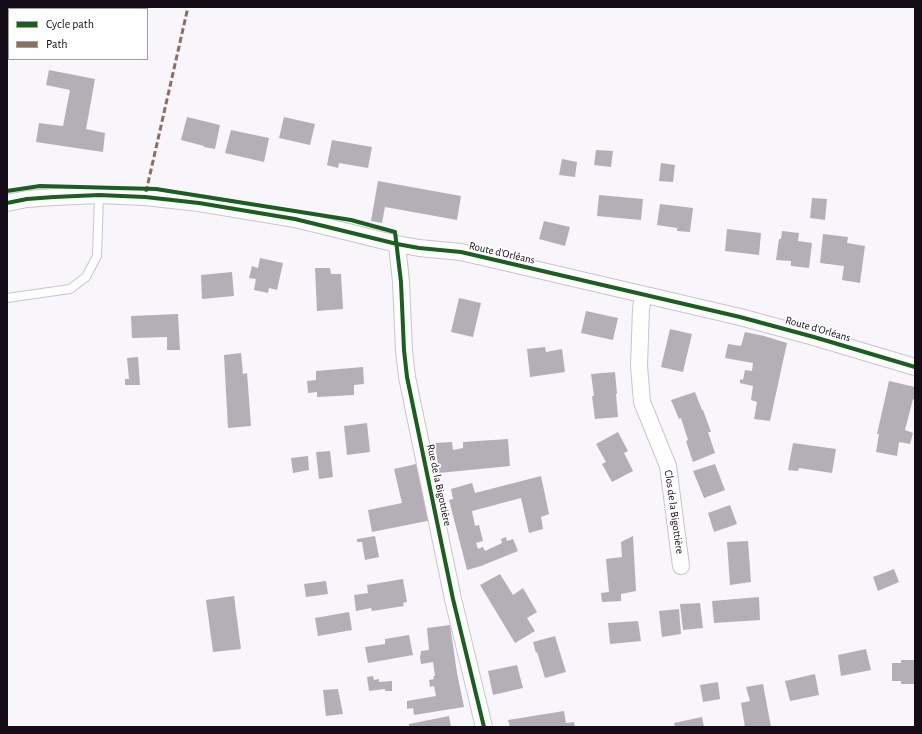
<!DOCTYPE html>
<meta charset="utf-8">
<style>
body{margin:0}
#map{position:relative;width:922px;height:734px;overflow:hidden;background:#f8f5fb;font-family:"Alegreya Sans",sans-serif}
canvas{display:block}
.frame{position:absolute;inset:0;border:8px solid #130c16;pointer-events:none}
.legend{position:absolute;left:8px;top:8px;width:140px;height:52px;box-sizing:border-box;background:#fff;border:1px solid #a19ea2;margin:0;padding:5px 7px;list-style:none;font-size:12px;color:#130c16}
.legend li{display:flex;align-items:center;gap:8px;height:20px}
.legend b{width:20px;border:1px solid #a19ea2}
</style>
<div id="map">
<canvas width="922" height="734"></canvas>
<div class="frame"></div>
<ul class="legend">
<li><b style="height:5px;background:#1b5e20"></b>Cycle path</li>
<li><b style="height:5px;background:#8d6e63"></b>Path</li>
</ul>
</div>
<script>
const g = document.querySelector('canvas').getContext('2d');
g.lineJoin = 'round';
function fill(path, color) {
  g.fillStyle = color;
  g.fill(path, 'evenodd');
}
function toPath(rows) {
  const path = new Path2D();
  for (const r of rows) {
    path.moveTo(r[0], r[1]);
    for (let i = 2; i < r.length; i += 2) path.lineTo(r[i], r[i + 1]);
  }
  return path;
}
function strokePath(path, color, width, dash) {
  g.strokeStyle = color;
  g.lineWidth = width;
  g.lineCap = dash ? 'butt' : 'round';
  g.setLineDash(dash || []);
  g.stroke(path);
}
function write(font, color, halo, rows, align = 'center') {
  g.font = font + ' "Alegreya Sans",sans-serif';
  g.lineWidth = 3.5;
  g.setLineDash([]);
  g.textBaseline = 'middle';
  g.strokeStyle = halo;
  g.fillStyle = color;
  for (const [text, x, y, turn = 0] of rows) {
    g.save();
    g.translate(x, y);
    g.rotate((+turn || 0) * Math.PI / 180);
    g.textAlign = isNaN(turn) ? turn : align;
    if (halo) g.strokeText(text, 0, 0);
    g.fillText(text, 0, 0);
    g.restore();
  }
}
fill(toPath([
 [49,70,95,79,86,129,105,133,103,152,36,142,39,123,63,126,70,90,46,85],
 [187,117,220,125,215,149,204,147,204,146,181,140],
 [284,117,315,124,310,145,279,138],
 [231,130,269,138,264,162,225,153],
 [332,140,372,147,368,168,339,163,338,168,327,165],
 [596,150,613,151,611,167,594,165],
 [562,159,577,162,575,177,559,175],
 [661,163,675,165,673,182,659,181],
 [378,181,461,196,457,220,385,207,382,223,371,221],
 [599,195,643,199,641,220,597,216],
 [812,198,827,199,825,220,810,218],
 [660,204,693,208,690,232,677,231,677,228,657,225],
 [544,221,570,227,565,246,539,239],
 [727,229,761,233,759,255,725,251],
 [782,231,799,233,798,241,812,243,809,268,791,266,791,261,776,260,779,239,781,239],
 [823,234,848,237,847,243,865,246,860,283,842,280,844,266,820,263],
 [260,258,283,263,277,290,269,288,268,293,254,290,256,279,249,278,252,266,258,268],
 [315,268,330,268,331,274,341,274,343,309,317,311],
 [232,272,234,296,202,299,201,275],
 [459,298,481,303,473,337,451,332],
 [586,311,618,318,613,340,581,333],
 [178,314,180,350,167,350,167,337,132,338,131,316],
 [670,329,692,334,683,372,661,367],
 [745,332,764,336,787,343,770,421,754,419,757,402,751,400,753,386,740,383,740,379,743,380,745,370,752,371,753,363,725,358,728,344,741,346],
 [545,347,546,352,562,349,565,372,530,377,527,349],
 [241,353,243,374,247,373,251,426,228,428,224,355],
 [138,357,140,385,125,385,125,379,129,379,127,358],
 [363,367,364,384,354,385,354,395,317,397,317,392,308,393,307,381,316,380,316,371],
 [615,372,617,394,616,394,618,417,595,419,592,396,594,396,591,374],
 [889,381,915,387,915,400,913,399,905,430,913,433,910,444,899,442,897,456,876,452,879,434,877,434],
 [695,392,702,410,703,410,711,432,708,432,715,453,693,462,686,441,688,440,681,418,679,419,671,400],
 [367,423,370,452,347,455,344,426],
 [618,432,628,451,624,453,633,471,612,482,602,464,606,462,596,444],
 [508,439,510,466,439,473,435,443,452,442,453,450,463,448,463,442],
 [793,443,836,449,832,473,799,468,798,471,788,470],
 [330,451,333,477,319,479,316,452],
 [308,456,309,470,293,473,291,458],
 [416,464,423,495,427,495,432,520,372,532,368,510,402,503,394,469],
 [715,464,725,490,704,498,693,471],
 [541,476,549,514,541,517,543,529,529,533,521,498,472,511,475,526,479,525,483,541,476,543,478,549,483,547,485,551,502,543,501,539,506,537,507,541,513,539,518,551,481,566,467,570,449,500,453,499,451,489,472,483,475,493],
 [730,505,737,524,714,532,708,513],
 [375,536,379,557,365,560,362,542,357,542,357,539],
 [633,536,636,591,621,594,621,601,602,602,601,593,609,592,606,559,622,557,621,542],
 [748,541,751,582,730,585,727,542],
 [894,569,899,582,878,591,873,577],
 [500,574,513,595,523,588,537,612,527,618,535,631,515,643,480,585],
 [403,579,407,602,403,603,404,606,372,611,371,608,356,611,354,595,368,593,367,585],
 [326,581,328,594,306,597,304,584],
 [234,596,241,649,213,652,206,600],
 [759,597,760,620,714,623,712,601],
 [700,603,703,628,683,630,680,604],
 [679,609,681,634,662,637,659,611],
 [349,612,352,630,318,636,315,618],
 [638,621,641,641,610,644,608,623],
 [450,625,457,673,464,707,414,715,413,708,407,709,407,701,436,696,434,686,430,687,429,680,434,679,433,676,435,676,433,662,421,664,420,658,421,651,429,650,427,628],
 [409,635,413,655,368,663,365,647,385,644,385,639],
 [555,636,566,672,545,678,537,652,536,653,533,642],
 [866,649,871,670,841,676,838,655],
 [901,660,915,660,915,684,901,684,901,681,892,681,892,663,901,663],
 [517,665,523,688,493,695,488,671],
 [815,674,819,695,790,701,785,681],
 [373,676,374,680,379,679,379,682,392,681,392,691,385,691,385,689,369,691,367,677],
 [718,682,720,699,703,702,700,685],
 [763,684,771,727,745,727,741,703,750,701,746,687],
 [338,689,343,714,326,716,323,690],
 [564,711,566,723,574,722,575,727,510,727,508,720],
 [449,716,451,727,409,727,409,724],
 [702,717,704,727,675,727,674,723]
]), '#b4afb7');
const lane = toPath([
 [7,298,70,289,86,277,97,256,99,195]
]);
const street = toPath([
 [7,203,27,199,54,197,99,195,145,197,199,203,295,219,397,244,419,248,461,252,740,317,814,337,915,367],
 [397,244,401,282,404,350,407,377,453,599,484,727],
 [643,295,641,309,639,366,642,402,668,466,681,566]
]);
strokePath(lane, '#c9c4cd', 10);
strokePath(street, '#c9c4cd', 18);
strokePath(lane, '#fefefe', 8);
strokePath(street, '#fefefe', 16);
strokePath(toPath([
 [146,192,188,7]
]), '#8d6e63', 3, [6, 3]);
strokePath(toPath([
 [7,191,40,186,156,189,351,220,395,232,401,282,404,350,407,377,453,599,484,727],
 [7,203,27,199,54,197,99,195,145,197,199,203,295,219,397,244,419,248,461,252,740,317,814,337,915,367]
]), '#1b5e20', 4);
write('11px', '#130c16', '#fff', [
 ["Route d'Orléans",502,253,13],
 ["Route d'Orléans",818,329,16],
 ["Rue de la Bigottière",439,485,78],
 ["Clos de la Bigottière",674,512,82]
]);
</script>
